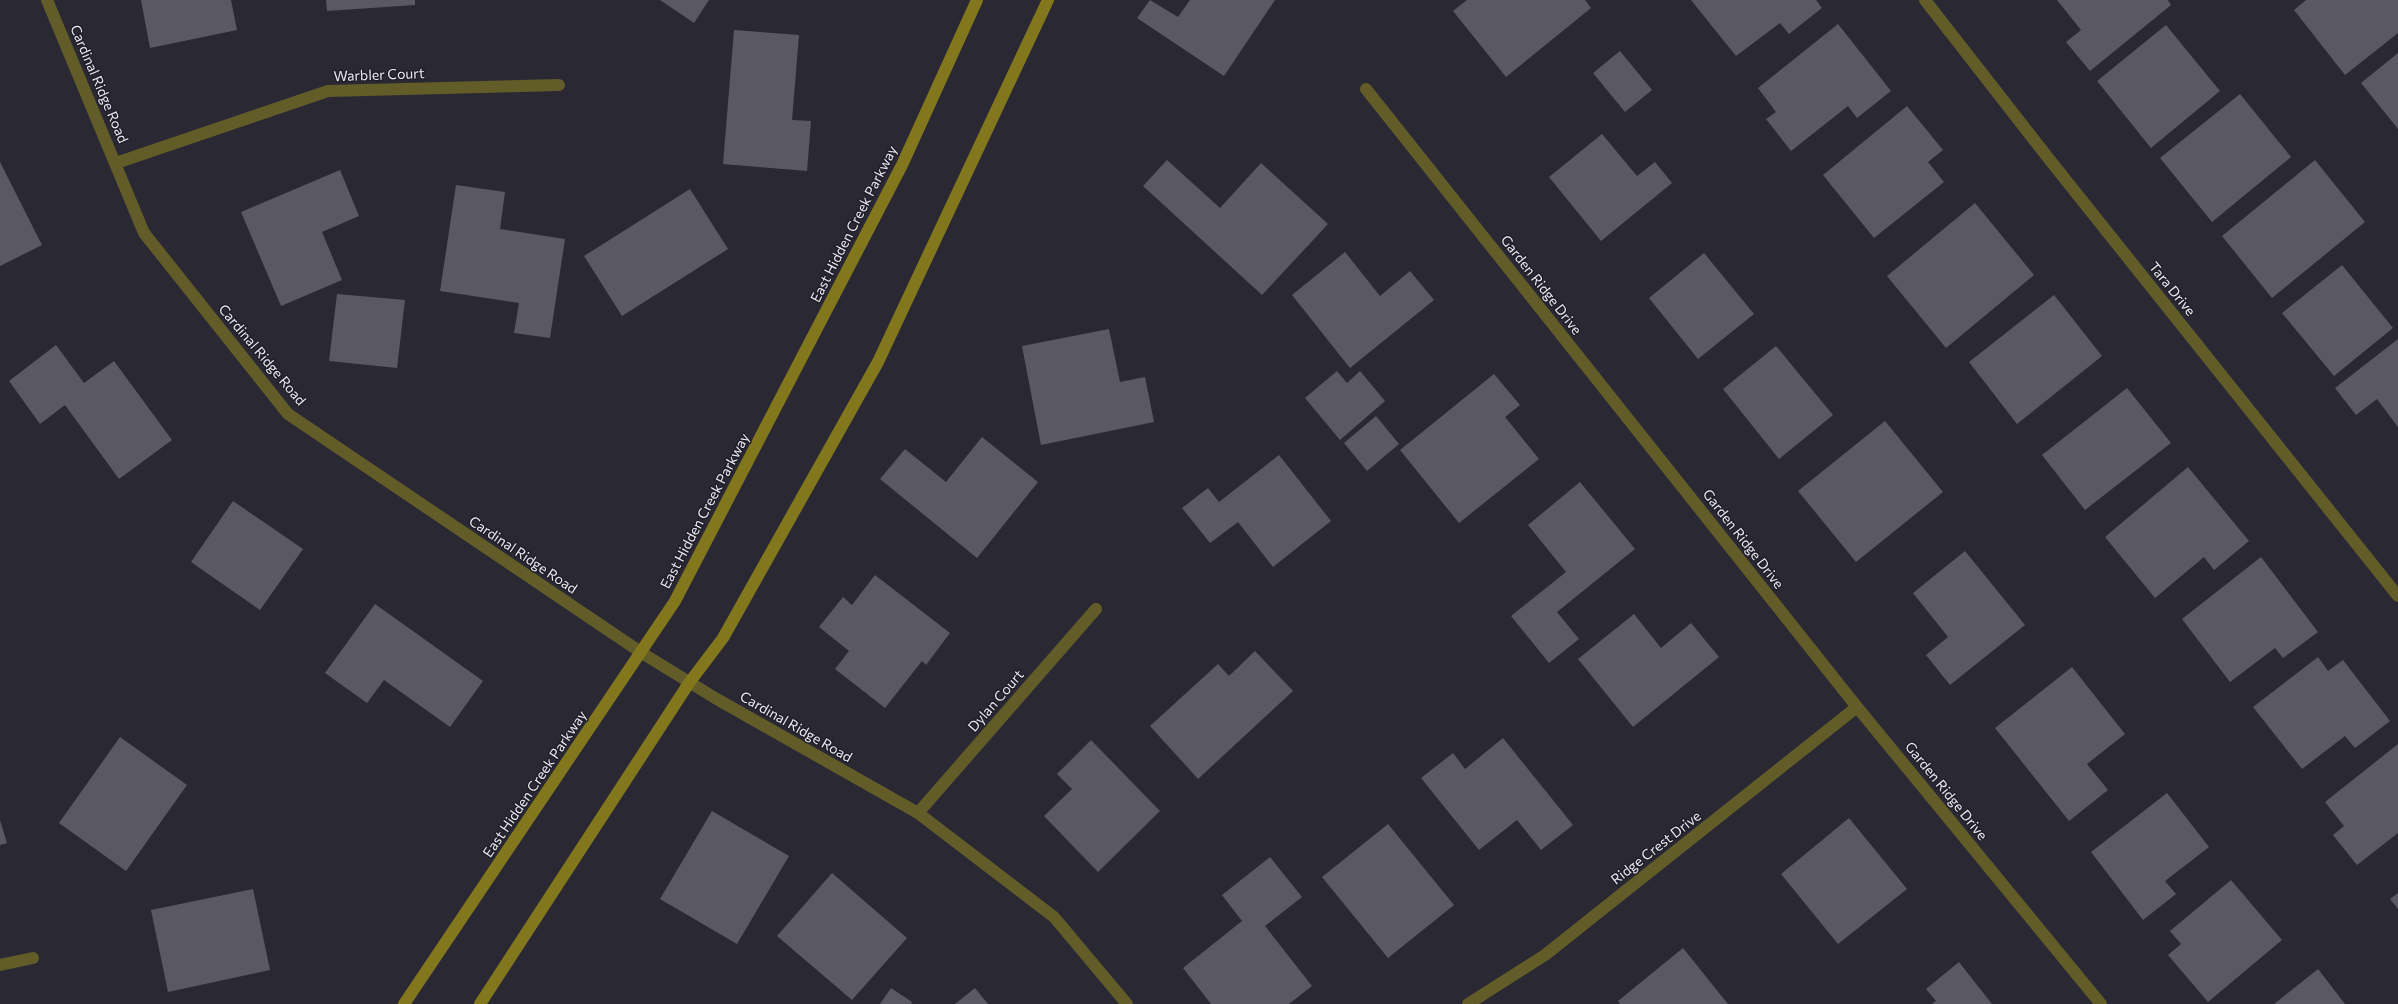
<!DOCTYPE html>
<style>
body{margin:0}
canvas{display:block;background:#2a2833}
</style>
<canvas width="2398" height="1004"></canvas>
<script>
const g = document.querySelector('canvas').getContext('2d');
g.lineJoin = 'round';
function fill(path, color) {
  g.fillStyle = color;
  g.fill(path, 'evenodd');
}
function toPath(rows) {
  const path = new Path2D();
  for (const r of rows) {
    path.moveTo(r[0], r[1]);
    for (let i = 2; i < r.length; i += 2) path.lineTo(r[i], r[i + 1]);
  }
  return path;
}
function strokePath(path, color, width, dash) {
  g.strokeStyle = color;
  g.lineWidth = width;
  g.lineCap = dash ? 'butt' : 'round';
  g.setLineDash(dash || []);
  g.stroke(path);
}
function write(font, color, halo, rows, align = 'center') {
  g.font = font + ' Commissioner,sans-serif';
  g.lineWidth = 3;
  g.setLineDash([]);
  g.textBaseline = 'middle';
  g.strokeStyle = halo;
  g.fillStyle = color;
  for (const [text, x, y, turn = 0] of rows) {
    g.save();
    g.translate(x, y);
    g.rotate((+turn || 0) * Math.PI / 180);
    g.textAlign = isNaN(turn) ? turn : align;
    if (halo) g.strokeText(text, 0, 0);
    g.fillText(text, 0, 0);
    g.restore();
  }
}
fill(toPath([
 [141,0,231,0,237,30,150,48],
 [326,0,415,0,415,5,327,11],
 [660,0,709,0,694,23],
 [1150,0,1178,17,1190,0,1275,0,1224,76,1137,18],
 [1467,0,1585,0,1591,8,1506,77,1453,11],
 [1691,0,1816,0,1822,8,1789,34,1780,23,1736,56],
 [2057,0,2168,0,2171,5,2090,71,2066,42,2081,30],
 [2306,0,2398,0,2398,33,2345,75,2294,10],
 [1838,24,1891,91,1857,118,1848,106,1791,151,1766,119,1776,112,1758,88],
 [2166,25,2220,91,2151,148,2097,81],
 [734,30,799,35,792,120,811,121,807,171,723,164],
 [1620,51,1652,90,1625,112,1593,73],
 [2398,53,2398,129,2361,83],
 [2240,94,2291,157,2212,222,2160,158],
 [1907,106,1943,150,1928,162,1944,182,1874,238,1823,175],
 [1602,134,1637,176,1655,162,1672,183,1601,241,1549,177],
 [1167,160,1220,208,1261,163,1328,224,1262,295,1143,186],
 [2315,160,2365,222,2272,298,2222,236],
 [0,162,42,245,0,266],
 [340,170,359,216,322,232,342,280,281,306,241,212],
 [456,185,505,192,500,229,565,239,550,338,514,333,519,303,440,291],
 [690,189,728,249,622,316,584,256],
 [1975,203,2034,275,1946,348,1887,276],
 [1345,252,1380,296,1410,271,1434,300,1350,368,1292,295],
 [1704,253,1754,314,1698,359,1649,298],
 [2342,265,2393,328,2334,376,2282,313],
 [337,294,405,300,397,368,329,361],
 [2054,295,2102,356,2017,424,1969,362],
 [1109,329,1120,382,1145,377,1154,422,1041,445,1022,346],
 [2398,339,2398,427,2377,399,2356,415,2335,388],
 [56,345,84,383,114,361,172,440,119,479,65,405,40,424,9,381],
 [1776,346,1833,415,1779,459,1723,389],
 [1337,371,1347,383,1360,371,1385,401,1340,440,1305,398],
 [1494,374,1520,405,1505,417,1539,459,1459,523,1400,450],
 [2127,388,2171,443,2085,510,2042,455],
 [1376,416,1399,444,1367,471,1344,443],
 [1885,421,1943,492,1856,562,1798,491],
 [982,437,1038,482,977,558,880,479,905,449,946,482],
 [1279,455,1331,521,1273,567,1238,522,1210,543,1182,508,1208,488,1219,502],
 [2188,467,2249,541,2214,570,2204,557,2155,598,2105,537],
 [1580,482,1635,549,1557,612,1579,639,1549,663,1511,616,1566,572,1528,525],
 [233,501,303,549,260,610,191,562],
 [1965,551,2025,625,1950,685,1926,655,1948,637,1913,593],
 [2261,557,2318,632,2283,658,2275,648,2230,682,2182,619],
 [875,575,950,633,926,665,922,661,885,708,835,669,849,651,819,627,843,597,852,605],
 [375,604,483,681,450,727,384,680,367,703,325,673],
 [1634,614,1661,648,1691,623,1719,657,1633,727,1578,659],
 [1255,651,1293,691,1198,779,1150,726,1218,664,1229,676],
 [2318,657,2328,671,2343,660,2390,721,2355,748,2345,736,2302,769,2253,707],
 [2072,667,2125,734,2087,764,2108,790,2069,821,1995,728],
 [120,737,187,785,126,871,59,823],
 [1503,738,1573,825,1541,850,1517,820,1479,850,1421,778,1453,753,1465,769],
 [1091,740,1160,811,1098,872,1044,816,1072,789,1057,774],
 [2398,744,2398,833,2357,865,2333,835,2344,826,2325,802],
 [2167,793,2209,847,2165,881,2176,894,2143,920,2091,852],
 [712,811,789,856,737,944,660,899],
 [1849,818,1907,889,1838,944,1781,874],
 [0,820,7,843,0,845],
 [1388,824,1454,905,1388,958,1322,877],
 [1270,857,1302,897,1265,926,1312,986,1289,1004,1211,1004,1183,968,1242,921,1222,895],
 [832,873,907,938,852,1000,777,936],
 [2231,880,2282,940,2208,1002,2168,955,2181,944,2170,931],
 [253,889,270,970,168,992,151,910],
 [2398,893,2398,909,2390,899],
 [1683,948,1728,1004,1620,1004,1618,1001],
 [1959,962,1992,1004,1932,1004,1936,1001,1926,989],
 [2318,969,2345,1004,2274,1004],
 [891,988,912,1002,911,1004,880,1004],
 [975,988,988,1004,955,1004]
]), '#595863');
strokePath(toPath([
 [47,0,144,233,288,414,642,653,715,698,918,813,1054,917,1127,1004],
 [1925,0,2049,159,2398,596],
 [1366,89,1857,707,2101,1004],
 [116,163,328,91,559,85],
 [918,813,1096,609],
 [0,965,33,958],
 [1468,1004,1545,955,1857,707]
]), '#625c29', 12);
strokePath(toPath([
 [404,1004,675,601,902,165,977,0],
 [480,1004,689,683,723,638,878,362,1048,0]
]), '#82771c', 12);
write('14px', '#eae9f0', '#201f29', [
 ["Warbler Court",379,75,-2],
 ["Cardinal Ridge Road",99,84,67],
 ["East Hidden Creek Parkway",854,224,-63],
 ["Garden Ridge Drive",1541,285,52],
 ["Tara Drive",2172,289,51],
 ["Cardinal Ridge Road",262,355,50],
 ["East Hidden Creek Parkway",705,511,-62],
 ["Garden Ridge Drive",1743,539,52],
 ["Cardinal Ridge Road",523,555,34],
 ["Dylan Court",996,701,-49],
 ["Cardinal Ridge Road",796,727,30],
 ["East Hidden Creek Parkway",535,784,-56],
 ["Garden Ridge Drive",1946,791,51],
 ["Ridge Crest Drive",1656,848,-38]
]);
</script>
